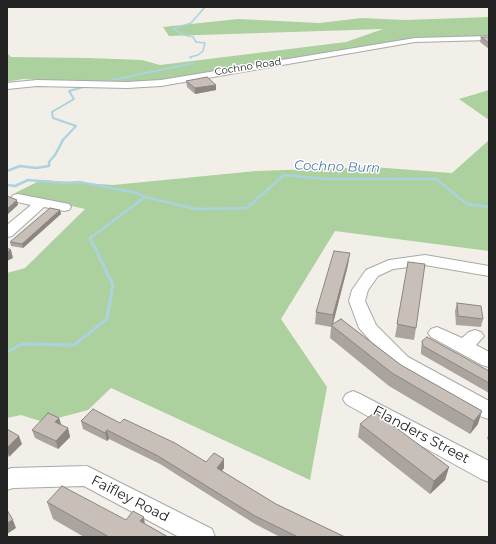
<!DOCTYPE html>
<style>
body{margin:0}
#map{position:relative;width:496px;height:544px;overflow:hidden;background:#f2efe9;font-family:Montserrat,sans-serif}
canvas{display:block}
.frame{position:absolute;inset:0;border:8px solid #222;pointer-events:none}
</style>
<div id="map">
<canvas width="496" height="544"></canvas>
<div class="frame"></div>
</div>
<script>
const g = document.querySelector('canvas').getContext('2d');
g.lineJoin = 'round';
function fill(path, color) {
  g.fillStyle = color;
  g.fill(path, 'evenodd');
}
function toPath(rows) {
  const path = new Path2D();
  for (const r of rows) {
    path.moveTo(r[0], r[1]);
    for (let i = 2; i < r.length; i += 2) path.lineTo(r[i], r[i + 1]);
  }
  return path;
}
function strokePath(path, color, width, dash) {
  g.strokeStyle = color;
  g.lineWidth = width;
  g.lineCap = dash ? 'butt' : 'round';
  g.setLineDash(dash || []);
  g.stroke(path);
}
function write(font, color, halo, rows, align = 'center') {
  g.font = font + ' Montserrat,sans-serif';
  g.lineWidth = 3;
  g.setLineDash([]);
  g.textBaseline = 'middle';
  g.strokeStyle = halo;
  g.fillStyle = color;
  for (const [text, x, y, turn = 0] of rows) {
    g.save();
    g.translate(x, y);
    g.rotate((+turn || 0) * Math.PI / 180);
    g.textAlign = isNaN(turn) ? turn : align;
    if (halo) g.strokeText(text, 0, 0);
    g.fillText(text, 0, 0);
    g.restore();
  }
}
fill(toPath([
 [489,17,489,37,413,38,152,81,122,84,23,79,7,82,7,53,11,57,89,58,142,60,160,65,346,42,383,29,169,36,163,27,238,19,319,23,362,18,405,20],
 [489,90,489,120,459,99],
 [489,140,489,251,335,231,281,319,327,387,310,480,111,388,88,410,43,422,21,415,7,418,7,273,25,268,85,209,15,193,41,180,113,185,256,171,373,167,452,173]
]), '#add19e');
strokePath(toPath([
 [191,58,190,57,198,55,203,51,205,43,196,42,193,37,184,35,173,29,191,23,205,7]
]), '#aad3df', 1.5);
strokePath(toPath([
 [102,82,194,63],
 [62,141,76,126,53,118,52,112,74,99,69,91,91,85]
]), '#aad3df', 2);
strokePath(toPath([
 [7,171,20,166,36,168,49,166,49,162,55,155,63,140],
 [7,185,15,186,28,180,64,183,79,182,137,193,145,197],
 [92,243,90,238,145,197,196,209,247,208,284,175,326,179,436,179,467,204,489,207]
]), '#aad3df', 2.5);
strokePath(toPath([
 [7,352,22,344,74,345,107,319,113,285,92,242]
]), '#aad3df', 3);
const minor = toPath([
 [489,36,489,40,415,42,161,86,127,88,37,86,7,89,7,83,37,80,127,82,161,80,415,38,489,36],
 [18,194,64,203,69,204,71,207,69,210,64,211,44,207,12,236,7,237,7,225,31,205,13,201,11,198,13,195,18,194],
 [425,255,489,266,489,276,425,265,393,269,378,276,368,290,365,301,376,325,408,357,489,401,489,419,482,417,394,367,359,328,349,301,352,290,366,270,389,260,425,255],
 [437,327,462,338,469,332,475,330,481,332,484,336,476,345,489,352,489,367,482,365,431,337,428,333,431,329,437,327],
 [353,391,360,394,489,461,489,482,481,479,346,404,343,399,346,394,353,391],
 [87,466,212,529,215,537,179,537,84,486,13,488,7,490,7,470,11,468,87,466]
]);
strokePath(minor, '#a9a9a9', 2);
fill(minor, '#fff');
fill(toPath([
 [481,37,489,37,489,49,480,42],
 [186,81,216,90,195,94,187,87],
 [60,210,61,214,23,248,11,246,10,242],
 [408,262,416,328,414,340,395,337],
 [348,265,333,324,341,319,478,424,470,434,389,386,330,338,331,327,315,324,316,312],
 [457,303,483,319,481,327,456,325,455,311],
 [422,341,489,371,489,393,421,354,421,350],
 [59,418,61,425,68,428,70,437,58,449,35,438,32,430],
 [81,421,120,423,206,462,224,459,224,468,222,471,276,504,345,537,280,537,255,524,160,464,109,439,107,441,83,429],
 [360,424,449,467,445,480,430,494,358,437],
 [489,432,489,440,487,439],
 [47,502,126,520,145,524,168,537,84,537,53,519]
]), '#aba49e');
fill(toPath([
 [216,85,216,90,195,94,195,88],
 [17,200,18,205,7,215,7,209],
 [60,210,61,214,23,248,22,244],
 [11,250,13,258,7,261,7,252],
 [350,253,348,265,332,327,333,315],
 [482,411,478,424,470,434,474,421],
 [59,418,62,427,55,422],
 [68,428,70,437,58,449,56,441],
 [107,430,109,439,107,441,105,433],
 [19,436,22,444,9,457,7,451,7,448],
 [224,459,224,468,217,477,217,468],
 [449,467,445,480,430,494,434,481],
 [144,517,146,534,140,521],
 [13,520,16,528,7,534,7,523]
]), '#8b8681');
const building = toPath([
 [481,37,489,37,489,43,481,37],
 [207,77,216,85,195,88,186,81,207,77],
 [7,196,17,200,7,209,7,196],
 [50,208,60,210,22,244,10,242,50,208],
 [7,248,11,250,7,252,7,248],
 [334,251,350,253,333,315,316,312,334,251],
 [408,262,425,264,416,328,397,324,408,262],
 [457,303,481,306,483,319,458,316,457,303],
 [341,319,401,365,482,411,474,421,392,373,331,325,341,319],
 [427,337,489,371,489,383,423,346,422,341,427,337],
 [93,409,120,423,124,419,175,443,206,462,214,453,224,459,217,468,276,504,345,537,298,537,255,516,158,456,107,430,105,433,81,421,93,409],
 [375,412,449,467,434,481,360,424,375,412],
 [48,413,59,418,55,422,68,428,56,441,32,430,48,413],
 [7,429,19,436,7,448,7,429],
 [62,486,126,520,133,511,144,517,140,521,168,537,109,537,47,502,62,486],
 [7,510,13,520,7,523,7,510]
]);
fill(building, '#c7bfb8');
strokePath(building, '#8b8681', 1);
write('10px', '#222', '#fff', [
 ["Cochno Road",248,67,-9]
]);
write('italic 13px', '#4a7aab', '#fff', [
 ["Cochno Burn",337,167,2]
]);
write('14px', '#222', '#fff', [
 ["Flanders Street",421,435,28],
 ["Faifley Road",130,499,27]
]);
</script>
